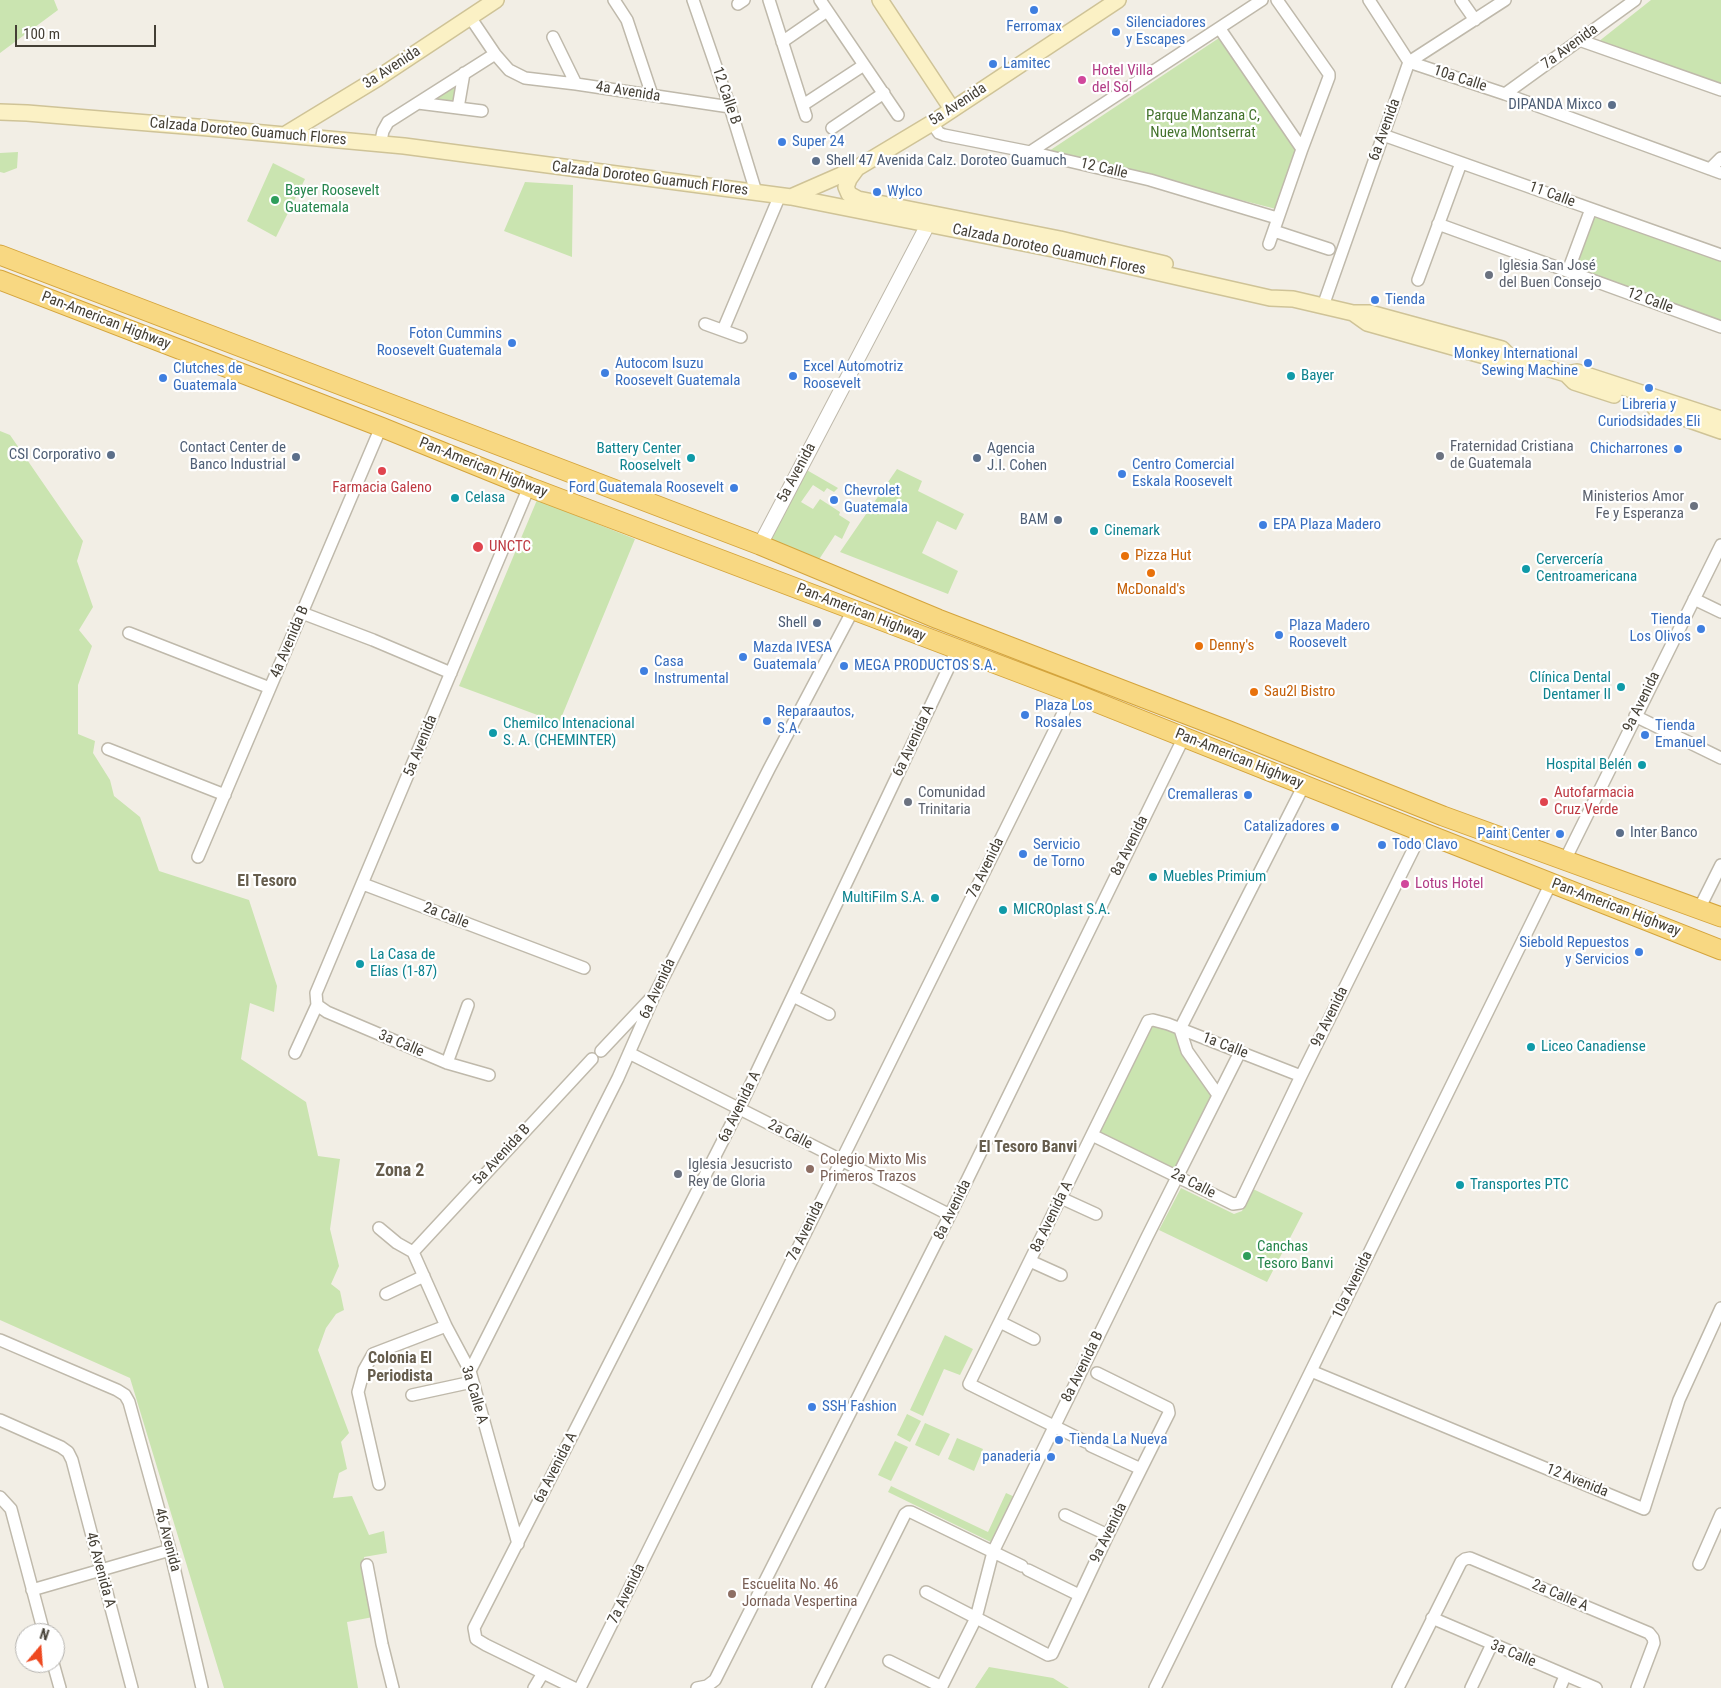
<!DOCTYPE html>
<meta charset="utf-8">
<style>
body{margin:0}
#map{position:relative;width:1721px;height:1688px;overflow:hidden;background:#f2eee5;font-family:"Roboto Condensed",sans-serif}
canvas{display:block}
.north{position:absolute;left:15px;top:1623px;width:50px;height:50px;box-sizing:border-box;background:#fff;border:1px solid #b4b2ae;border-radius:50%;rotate:18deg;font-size:14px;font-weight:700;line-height:20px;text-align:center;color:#443f35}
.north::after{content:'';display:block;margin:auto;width:18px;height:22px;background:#ee4920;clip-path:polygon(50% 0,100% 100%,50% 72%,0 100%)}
.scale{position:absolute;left:15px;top:25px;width:141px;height:22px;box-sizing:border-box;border:2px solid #443f35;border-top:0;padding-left:6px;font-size:15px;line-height:18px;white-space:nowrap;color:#443f35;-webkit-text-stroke:4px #fff;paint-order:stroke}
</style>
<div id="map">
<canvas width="1721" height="1688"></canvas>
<div class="north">N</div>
<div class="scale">100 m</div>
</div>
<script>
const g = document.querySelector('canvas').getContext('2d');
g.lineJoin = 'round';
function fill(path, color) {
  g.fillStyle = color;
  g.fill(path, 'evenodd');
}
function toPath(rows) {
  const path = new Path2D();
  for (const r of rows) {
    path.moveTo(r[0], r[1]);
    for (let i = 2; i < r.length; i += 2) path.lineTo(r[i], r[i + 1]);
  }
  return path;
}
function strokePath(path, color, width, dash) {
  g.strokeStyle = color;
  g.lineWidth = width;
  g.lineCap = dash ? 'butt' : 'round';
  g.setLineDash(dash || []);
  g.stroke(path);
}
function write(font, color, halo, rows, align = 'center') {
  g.font = font + ' "Roboto Condensed",sans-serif';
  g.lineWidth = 4.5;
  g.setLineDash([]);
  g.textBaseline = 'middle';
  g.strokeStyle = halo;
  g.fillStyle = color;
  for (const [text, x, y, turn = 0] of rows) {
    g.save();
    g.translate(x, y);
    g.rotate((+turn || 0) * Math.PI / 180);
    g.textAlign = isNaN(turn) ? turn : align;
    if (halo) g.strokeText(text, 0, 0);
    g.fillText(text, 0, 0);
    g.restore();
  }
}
fill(toPath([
 [0,0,54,0,58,10,0,53],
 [1651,0,1721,0,1721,83,1598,42],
 [1219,38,1296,148,1276,209,1049,151],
 [458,85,455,103,431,99],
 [18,152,17,168,4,173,0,172,0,153],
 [273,163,305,179,276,237,247,221],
 [525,182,573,185,572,257,504,231],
 [1593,213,1721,258,1721,319,1719,323,1572,269],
 [0,431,10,435,83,541,77,561,93,607,79,630,92,646,78,685,78,734,95,741,93,753,110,780,114,796,140,817,159,871,249,900,277,986,274,1012,250,1003,241,1059,306,1102,318,1156,340,1159,330,1229,339,1266,331,1284,340,1291,344,1310,336,1314,326,1328,318,1350,349,1433,341,1442,347,1469,339,1473,333,1498,352,1496,369,1535,384,1531,387,1553,364,1557,373,1617,347,1622,358,1688,224,1688,130,1378,0,1320],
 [805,469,838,488,834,492,827,488,824,492,813,485,801,502,813,509,820,499,840,512,839,515,850,522,842,539,835,535,818,561,773,543,771,537],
 [897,469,922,481,918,491,964,514,956,530,937,521,922,553,958,571,948,594,840,552],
 [537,500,635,539,559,723,459,686],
 [1151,1023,1177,1031,1214,1095,1177,1171,1097,1134],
 [1181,1188,1234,1214,1242,1211,1253,1189,1303,1213,1267,1282,1159,1230],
 [945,1335,973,1349,960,1375,944,1369,923,1416,910,1410],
 [907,1414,921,1421,910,1442,897,1435],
 [925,1423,950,1434,939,1456,915,1445],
 [957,1438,983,1449,974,1471,948,1459],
 [895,1441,908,1447,891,1481,878,1475],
 [891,1486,988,1532,1006,1493,1017,1498,995,1544,888,1492],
 [989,1667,1053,1678,1069,1688,975,1688]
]), '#cae4b0');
const minor = toPath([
 [614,0,627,20,652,95],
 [693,0,730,107,756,192],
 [769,0,806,116],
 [820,0,898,115],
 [1369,0,1409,62,1505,94,1721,173],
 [1461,0,1475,20],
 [738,4,744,0],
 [470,17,495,54,509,70,525,78,576,84,730,107],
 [1220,29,1302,149],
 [553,37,576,84],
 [1579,40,1721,90],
 [782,42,827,11],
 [1505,94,1635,0],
 [418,103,482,111],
 [803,105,864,65],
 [458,108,464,73],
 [932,123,939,133,944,135,1030,152,1150,180,1277,218],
 [832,128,884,93],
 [1383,135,1721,255],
 [380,145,383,131,388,122,495,54],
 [1030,152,1262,0],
 [1710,169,1721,158],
 [1438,224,1721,327],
 [1274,231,1329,249],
 [1269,244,1302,149,1329,77,1329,74,1277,0],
 [1568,271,1591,209],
 [1418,280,1461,163],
 [1323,306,1409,62,1505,0],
 [705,324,741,337],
 [723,330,780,195],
 [1694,599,1721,612],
 [302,613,373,640,451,673],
 [129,633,270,688],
 [1635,716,1721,758],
 [108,749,225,795],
 [198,857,381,427],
 [1565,860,1721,545],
 [363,884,584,968],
 [1699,909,1721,865],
 [793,996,829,1014],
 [317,1005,327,1012,447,1063,489,1075],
 [601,1051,650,999],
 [295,1053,317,1005,316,993,529,487],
 [629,1053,950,1215],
 [447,1063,468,1005],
 [1218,1095,1187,1051,1180,1029,1304,785],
 [1092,1135,1233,1204,1240,1203,1301,1076,1422,832],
 [1061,1198,1096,1214],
 [379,1228,397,1243,413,1252],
 [413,1252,446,1326,470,1371,518,1544],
 [413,1252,592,1059],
 [1030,1261,1061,1275],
 [386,1294,424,1276],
 [1000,1322,1034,1339],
 [0,1340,117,1390,125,1395,129,1402,170,1550,202,1688],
 [470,1371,618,1078,655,994,769,769,853,610],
 [1311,1371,1644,1509,1679,1400,1721,1308],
 [412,1395,472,1382],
 [0,1420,61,1447,68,1452,72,1460,132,1688],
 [1086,1442,969,1384,1148,1021,1153,1020,1168,1024,1301,1076],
 [1091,1446,1141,1469],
 [379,1484,358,1392,364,1370,373,1354,446,1326],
 [0,1497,11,1509,44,1633],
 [1065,1515,1108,1535],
 [1699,1564,1721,1514],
 [367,1565,382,1644,393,1688],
 [1028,1570,1079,1595],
 [32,1590,170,1550],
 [926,1592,1048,1655,1052,1654,1108,1535,1169,1413,1168,1408,1097,1373],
 [1432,1618,1596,1688],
 [889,1661,942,1687],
 [53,1663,60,1688],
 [534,1688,543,1673],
 [574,1688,486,1645,476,1639,474,1628,739,1109,957,650],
 [580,1688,1073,693],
 [697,1688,707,1686,715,1680,950,1215,1184,737],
 [818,1688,905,1514,908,1512,911,1512,1022,1566],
 [941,1688,976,1618,993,1552,1147,1237,1240,1052],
 [1155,1688,1551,883],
 [1398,1688,1461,1562,1465,1559,1470,1558,1649,1633,1653,1638,1654,1643,1637,1688],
 [1471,1688,1492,1644],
 [1560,1688,1565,1676]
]);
const tertiary = toPath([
 [760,545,924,232,931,215]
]);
const secondary = toPath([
 [880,0,952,109],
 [0,112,27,113,209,128,404,146,791,197,1058,250,1270,298,1293,299,1353,313,1370,313,1502,349,1510,357],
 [286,134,378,78,496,0],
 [857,168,849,179,846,187,849,194,858,199,1060,239,1165,264],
 [793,196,857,168,932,123,1118,0],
 [1353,313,1367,323,1499,360,1510,357,1566,374,1577,372,1721,419],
 [1566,374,1574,382,1614,395],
 [1655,408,1721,431]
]);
const trunk = toPath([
 [0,255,760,545,938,619,1227,730,1443,816,1721,917],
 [0,280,381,427,529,487,1073,693,1422,832,1721,950]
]);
strokePath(minor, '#bfb9ab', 14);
strokePath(tertiary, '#bfb9ab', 16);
strokePath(secondary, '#cfc397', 18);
strokePath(trunk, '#d4a43c', 21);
strokePath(minor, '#fff', 11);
strokePath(tertiary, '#fff', 14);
strokePath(secondary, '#fbf1c5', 15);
strokePath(trunk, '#f8d882', 19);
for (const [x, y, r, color] of [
 [1034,10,5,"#3f7fe0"],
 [1116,32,5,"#3f7fe0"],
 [993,64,5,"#3f7fe0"],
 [1082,80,5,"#d1479c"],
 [1612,105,5,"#5c6f8a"],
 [782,142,5,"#3f7fe0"],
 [816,161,5,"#5c6f8a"],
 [877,192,5,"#3f7fe0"],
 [275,200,5,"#2e9e5b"],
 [1489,275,5,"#6b7280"],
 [1375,300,5,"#3f7fe0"],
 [512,343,5,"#3f7fe0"],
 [1588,363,5,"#3f7fe0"],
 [605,373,5,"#3f7fe0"],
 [793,376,5,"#3f7fe0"],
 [1291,376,5,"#0f9aa8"],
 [163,378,5,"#3f7fe0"],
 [1649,388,5,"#3f7fe0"],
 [1678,449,5,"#3f7fe0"],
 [111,455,5,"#5c6f8a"],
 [1440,456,5,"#6b7280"],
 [296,457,5,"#5c6f8a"],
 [691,458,5,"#0f9aa8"],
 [977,458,5,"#5c6f8a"],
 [382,471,5,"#e0444e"],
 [1122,474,5,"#3f7fe0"],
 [734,488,5,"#3f7fe0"],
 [455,498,5,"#0f9aa8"],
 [834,500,5,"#3f7fe0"],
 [1694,506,5,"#6b7280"],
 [1058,520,5,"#5c6f8a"],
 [1263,525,5,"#3f7fe0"],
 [1094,531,5,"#0f9aa8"],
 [478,547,6,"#e0444e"],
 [1125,556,5,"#e8710a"],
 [1526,569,5,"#0f9aa8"],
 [1151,573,5,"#e8710a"],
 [817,623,5,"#5c6f8a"],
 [1701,629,5,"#3f7fe0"],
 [1279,635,5,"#3f7fe0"],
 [1199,646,5,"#e8710a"],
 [743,657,5,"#3f7fe0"],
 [844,666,5,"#3f7fe0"],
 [644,671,5,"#3f7fe0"],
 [1621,687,5,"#0f9aa8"],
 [1254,692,5,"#e8710a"],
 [1025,715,5,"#3f7fe0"],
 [767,721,5,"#3f7fe0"],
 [493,733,5,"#0f9aa8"],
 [1645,735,5,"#3f7fe0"],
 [1642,765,5,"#0f9aa8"],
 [1248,795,5,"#3f7fe0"],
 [908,802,5,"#6b7280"],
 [1544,802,5,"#e0444e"],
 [1335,827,5,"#3f7fe0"],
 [1620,833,5,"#5c6f8a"],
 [1560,834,5,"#3f7fe0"],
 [1382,845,5,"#3f7fe0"],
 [1023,854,5,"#3f7fe0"],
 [1153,877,5,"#0f9aa8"],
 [1405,884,5,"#d1479c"],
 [935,898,5,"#0f9aa8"],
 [1003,910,5,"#0f9aa8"],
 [1639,952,5,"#3f7fe0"],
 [360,964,5,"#0f9aa8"],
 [1531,1047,5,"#0f9aa8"],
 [810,1169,5,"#8d6e63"],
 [678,1174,5,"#6b7280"],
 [1460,1185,5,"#0f9aa8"],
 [1247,1256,5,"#2e9e5b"],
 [812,1407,5,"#3f7fe0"],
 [1059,1440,5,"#3f7fe0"],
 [1051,1457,5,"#3f7fe0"],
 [732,1594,5,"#8d6e63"]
]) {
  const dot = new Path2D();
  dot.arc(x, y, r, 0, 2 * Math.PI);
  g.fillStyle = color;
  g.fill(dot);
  strokePath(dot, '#fff', 2);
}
write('15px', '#366cbe', '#fff', [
 ["Silenciadores",1126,23],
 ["y Escapes",1126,40],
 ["Ferromax",1034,27,"center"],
 ["Lamitec",1003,64],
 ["Super 24",792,142],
 ["Wylco",887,192],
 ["Tienda",1385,300],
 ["Foton Cummins",502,334,"right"],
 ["Roosevelt Guatemala",502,351,"right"],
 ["Monkey International",1578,354,"right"],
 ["Sewing Machine",1578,371,"right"],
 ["Autocom Isuzu",615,364],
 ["Roosevelt Guatemala",615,381],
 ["Excel Automotriz",803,367],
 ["Roosevelt",803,384],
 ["Clutches de",173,369],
 ["Guatemala",173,386],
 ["Libreria y",1649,405,"center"],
 ["Curiodsidades Eli",1649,422,"center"],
 ["Chicharrones",1668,449,"right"],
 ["Centro Comercial",1132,465],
 ["Eskala Roosevelt",1132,482],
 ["Ford Guatemala Roosevelt",724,488,"right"],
 ["Chevrolet",844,491],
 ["Guatemala",844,508],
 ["EPA Plaza Madero",1273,525],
 ["Tienda",1691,620,"right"],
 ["Los Olivos",1691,637,"right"],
 ["Plaza Madero",1289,626],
 ["Roosevelt",1289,643],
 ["Mazda IVESA",753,648],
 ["Guatemala",753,665],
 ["Casa",654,662],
 ["Instrumental",654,679],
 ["MEGA PRODUCTOS S.A.",854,666],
 ["Plaza Los",1035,706],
 ["Rosales",1035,723],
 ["Reparaautos,",777,712],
 ["S.A.",777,729],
 ["Tienda",1655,726],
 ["Emanuel",1655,743],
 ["Cremalleras",1238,795,"right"],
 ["Catalizadores",1325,827,"right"],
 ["Paint Center",1550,834,"right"],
 ["Servicio",1033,845],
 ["de Torno",1033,862],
 ["Todo Clavo",1392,845],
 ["Siebold Repuestos",1629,943,"right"],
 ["y Servicios",1629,960,"right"],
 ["SSH Fashion",822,1407],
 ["Tienda La Nueva",1069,1440],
 ["panaderia",1041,1457,"right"]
], 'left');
write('15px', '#443f35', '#fff', [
 ["7a Avenida",1570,47,-36],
 ["3a Avenida",392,68,-33],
 ["10a Calle",1460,79,18],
 ["4a Avenida",628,92,9],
 ["12 Calle B",726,96,71],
 ["5a Avenida",958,105,-33],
 ["6a Avenida",1385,130,-70],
 ["Calzada Doroteo Guamuch Flores",248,132,5],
 ["12 Calle",1104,169,13],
 ["Calzada Doroteo Guamuch Flores",650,179,7],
 ["11 Calle",1552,195,20],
 ["Calzada Doroteo Guamuch Flores",1049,250,12],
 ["12 Calle",1650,301,20],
 ["Pan-American Highway",106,321,21],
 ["Pan-American Highway",483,468,22],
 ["5a Avenida",797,473,-62],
 ["Pan-American Highway",861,613,21],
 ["4a Avenida B",290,642,-67],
 ["9a Avenida",1642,702,-64],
 ["6a Avenida A",914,741,-65],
 ["5a Avenida",421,746,-68],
 ["Pan-American Highway",1239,759,22],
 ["8a Avenida",1130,846,-64],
 ["7a Avenida",986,868,-64],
 ["Pan-American Highway",1616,908,21],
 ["2a Calle",446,916,21],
 ["6a Avenida",658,989,-65],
 ["9a Avenida",1330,1017,-64],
 ["3a Calle",401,1044,23],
 ["1a Calle",1225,1046,21],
 ["6a Avenida A",740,1107,-64],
 ["2a Calle",790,1135,27],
 ["5a Avenida B",502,1155,-47],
 ["2a Calle",1193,1184,27],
 ["8a Avenida",953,1210,-64],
 ["8a Avenida A",1052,1217,-64],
 ["7a Avenida",806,1231,-64],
 ["10a Avenida",1353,1285,-64],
 ["8a Avenida B",1083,1367,-64],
 ["3a Calle A",474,1395,73],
 ["6a Avenida A",556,1468,-63],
 ["12 Avenida",1577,1481,22],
 ["9a Avenida",1109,1533,-64],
 ["46 Avenida",167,1540,75],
 ["46 Avenida A",100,1570,75],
 ["7a Avenida",627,1594,-64],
 ["2a Calle A",1560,1596,23],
 ["3a Calle",1513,1654,23]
]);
write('15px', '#b23c85', '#fff', [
 ["Hotel Villa",1092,71],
 ["del Sol",1092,88],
 ["Lotus Hotel",1415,884]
], 'left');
write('15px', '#4e5e75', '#fff', [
 ["DIPANDA Mixco",1602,105],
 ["Shell 47 Avenida Calz. Doroteo Guamuch",826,161,"left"],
 ["Contact Center de",286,448],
 ["Banco Industrial",286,465],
 ["Agencia",987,449,"left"],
 ["J.I. Cohen",987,466,"left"],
 ["CSI Corporativo",101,455],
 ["BAM",1048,520],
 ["Shell",807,623],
 ["Inter Banco",1630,833,"left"]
], 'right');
write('15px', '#43722c', '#fff', [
 ["Parque Manzana C,",1203,116],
 ["Nueva Montserrat",1203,133]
]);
write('15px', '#27864d', '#fff', [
 ["Bayer Roosevelt",285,191],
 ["Guatemala",285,208],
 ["Canchas",1257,1247],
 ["Tesoro Banvi",1257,1264]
], 'left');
write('15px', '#5b616d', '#fff', [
 ["Iglesia San José",1499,266],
 ["del Buen Consejo",1499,283],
 ["Fraternidad Cristiana",1450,447],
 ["de Guatemala",1450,464],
 ["Ministerios Amor",1684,497,"right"],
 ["Fe y Esperanza",1684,514,"right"],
 ["Comunidad",918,793],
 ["Trinitaria",918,810],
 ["Iglesia Jesucristo",688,1165],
 ["Rey de Gloria",688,1182]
], 'left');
write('15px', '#0d838f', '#fff', [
 ["Bayer",1301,376],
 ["Battery Center",681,449,"right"],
 ["Rooselvelt",681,466,"right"],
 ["Celasa",465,498],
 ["Cinemark",1104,531],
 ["Cervercería",1536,560],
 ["Centroamericana",1536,577],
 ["Clínica Dental",1611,678,"right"],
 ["Dentamer II",1611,695,"right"],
 ["Chemilco Intenacional",503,724],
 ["S. A. (CHEMINTER)",503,741],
 ["Hospital Belén",1632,765,"right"],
 ["Muebles Primium",1163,877],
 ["MultiFilm S.A.",925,898,"right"],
 ["MICROplast S.A.",1013,910],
 ["La Casa de",370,955],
 ["Elías (1-87)",370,972],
 ["Liceo Canadiense",1541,1047],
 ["Transportes PTC",1470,1185]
], 'left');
write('15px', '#be3a42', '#fff', [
 ["Farmacia Galeno",382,488,"center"],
 ["UNCTC",489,547],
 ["Autofarmacia",1554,793],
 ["Cruz Verde",1554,810]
], 'left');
write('15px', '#c56008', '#fff', [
 ["Pizza Hut",1135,556],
 ["McDonald's",1151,590,"center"],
 ["Denny's",1209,646],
 ["Sau2l Bistro",1264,692]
], 'left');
write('15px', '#785e54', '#fff', [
 ["Colegio Mixto Mis",820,1160],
 ["Primeros Trazos",820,1177],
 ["Escuelita No. 46",742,1585],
 ["Jornada Vespertina",742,1602]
], 'left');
write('bold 16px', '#665d4d', '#fff', [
 ["El Tesoro",267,882],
 ["El Tesoro Banvi",1028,1148],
 ["Colonia El",400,1359],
 ["Periodista",400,1377]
]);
write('bold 18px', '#665d4d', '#fff', [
 ["Zona 2",400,1171]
]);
</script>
